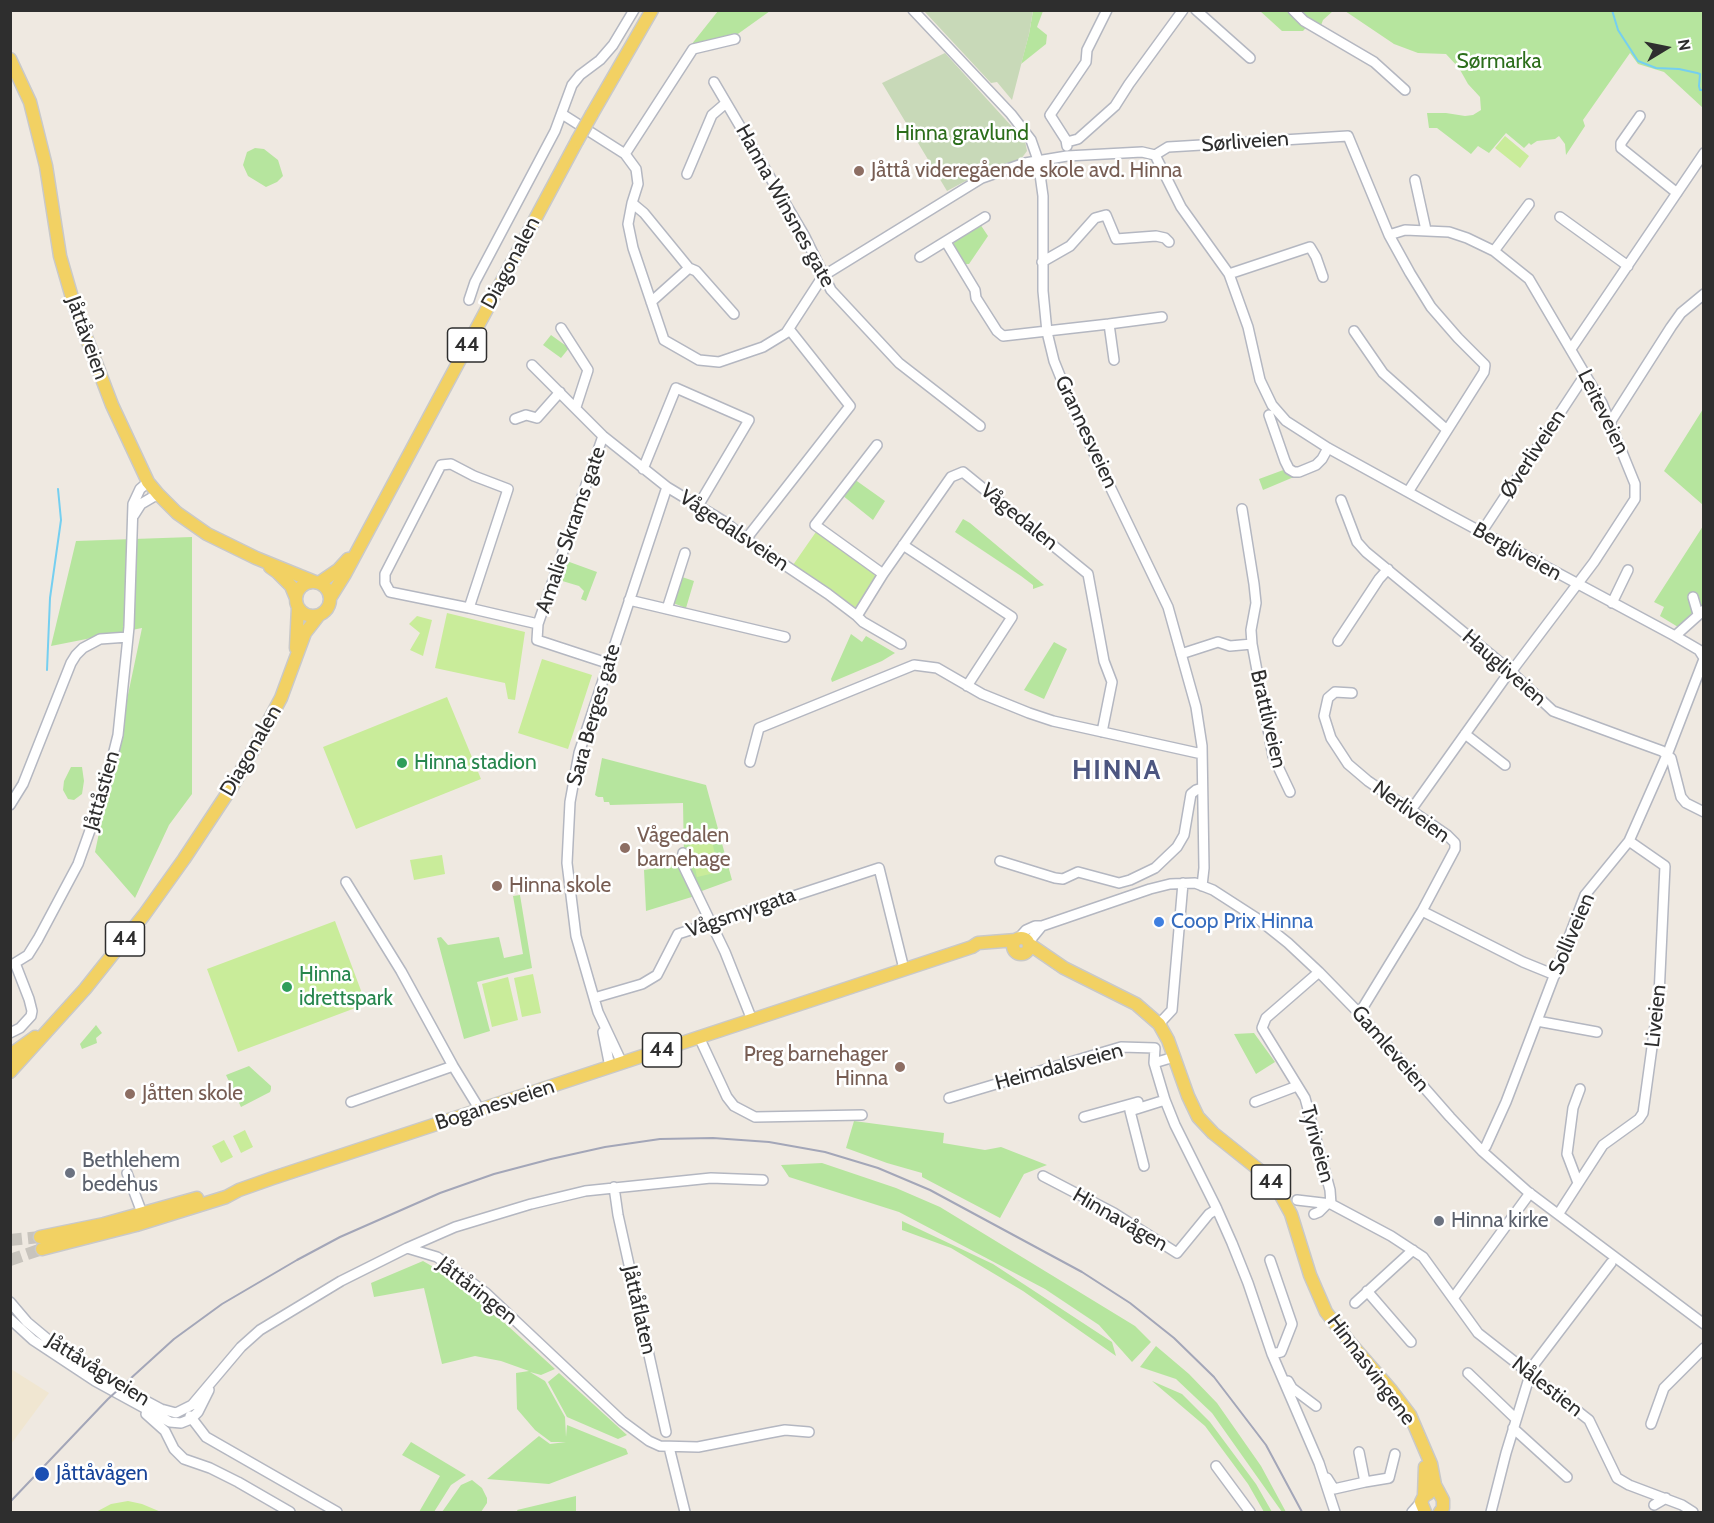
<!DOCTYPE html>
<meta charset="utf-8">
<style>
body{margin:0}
#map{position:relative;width:1714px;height:1523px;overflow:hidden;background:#efe9e1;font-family:Cabin,sans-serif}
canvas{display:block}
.frame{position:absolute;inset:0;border:12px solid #2e2e2e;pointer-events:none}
.north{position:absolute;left:1636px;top:18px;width:60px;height:60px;-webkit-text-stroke:4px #fff;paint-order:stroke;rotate:80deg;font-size:16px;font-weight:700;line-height:24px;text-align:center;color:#2e2e2e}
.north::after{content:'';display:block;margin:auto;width:21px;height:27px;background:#2e2e2e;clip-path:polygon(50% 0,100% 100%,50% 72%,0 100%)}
</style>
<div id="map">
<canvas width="1714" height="1523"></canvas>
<div class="frame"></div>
<div class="north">N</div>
</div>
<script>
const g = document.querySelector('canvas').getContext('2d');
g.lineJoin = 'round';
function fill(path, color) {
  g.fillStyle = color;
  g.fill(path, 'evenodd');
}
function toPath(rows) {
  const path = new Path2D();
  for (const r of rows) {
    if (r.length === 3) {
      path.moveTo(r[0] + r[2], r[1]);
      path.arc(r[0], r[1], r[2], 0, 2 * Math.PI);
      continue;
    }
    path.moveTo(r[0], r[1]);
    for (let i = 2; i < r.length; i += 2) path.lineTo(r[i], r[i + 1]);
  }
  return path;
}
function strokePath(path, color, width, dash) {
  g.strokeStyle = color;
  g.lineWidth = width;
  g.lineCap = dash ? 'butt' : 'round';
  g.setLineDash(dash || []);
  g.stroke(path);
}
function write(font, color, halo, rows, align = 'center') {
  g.font = font + ' Cabin,sans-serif';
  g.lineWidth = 5;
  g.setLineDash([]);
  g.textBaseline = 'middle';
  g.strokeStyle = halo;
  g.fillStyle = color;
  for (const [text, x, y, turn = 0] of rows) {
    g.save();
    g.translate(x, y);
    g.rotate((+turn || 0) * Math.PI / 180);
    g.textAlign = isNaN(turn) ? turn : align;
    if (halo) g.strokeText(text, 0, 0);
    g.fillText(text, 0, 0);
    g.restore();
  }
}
fill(toPath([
 [11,1369,49,1393,11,1444,10,1444]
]), '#f0e6d1');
fill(toPath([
 [718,11,770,11,735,36,691,45],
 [1033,11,1043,11,1037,27,1047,35,1046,44,1021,64,1029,34],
 [1260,11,1333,11,1323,20,1320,28,1311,22,1303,31,1282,31],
 [1345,11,1703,11,1703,108,1664,72,1638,64,1630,53,1583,120,1585,126,1566,155,1565,144,1559,136,1555,139,1537,141,1531,145,1529,143,1524,148,1506,133,1489,153,1478,146,1471,154,1437,128,1429,128,1427,113,1446,113,1465,116,1473,115,1481,110,1480,97,1468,84,1459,68,1446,54,1418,53,1394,44],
 [255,148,264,149,278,160,283,176,277,182,266,187,248,176,243,165,247,152],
 [980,224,988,236,969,264,965,264,953,245,955,241],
 [551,335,569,348,561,358,543,345],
 [1703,409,1703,505,1664,471],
 [1286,469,1301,474,1263,490,1259,479],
 [854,479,885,501,873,520,842,495],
 [963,519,970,523,1044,585,1033,589,1033,585,1021,576,955,532],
 [1703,526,1703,605,1697,608,1678,627,1660,616,1664,607,1654,602],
 [192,537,192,794,169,825,135,898,95,852,142,628,51,646,76,541],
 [564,560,597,572,586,601,581,599,584,591,579,586,559,580],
 [682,577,694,581,686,608,673,603],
 [851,634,862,642,866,636,895,653,882,661,832,682,831,679],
 [1054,642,1067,649,1044,699,1024,690],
 [602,758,706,785,732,880,699,892,684,859,683,803,610,805,609,802,604,802,603,797,598,797,595,795],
 [71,767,82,767,84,781,82,794,74,800,68,799,63,790,64,781],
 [679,864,695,896,646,911,644,870],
 [520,895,532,968,477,982,490,1031,464,1039,437,938,441,937,448,945,499,937,504,958,523,954,513,896],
 [96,1025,102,1033,96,1038,97,1043,82,1049,80,1044],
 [1254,1033,1275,1062,1256,1074,1234,1034],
 [249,1066,271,1086,271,1089,270,1092,241,1107,226,1075],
 [854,1121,944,1133,943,1143,985,1150,1001,1147,1047,1165,1024,1174,1000,1218,922,1177,922,1173,887,1163,846,1148],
 [822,1163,896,1188,940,1207,1135,1326,1151,1342,1132,1362,1099,1325,1045,1289,899,1212,789,1177,781,1165],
 [902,1221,993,1264,1112,1342,1116,1356,1023,1291,951,1248,902,1230],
 [423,1261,461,1283,555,1369,541,1375,530,1372,545,1381,565,1417,566,1437,567,1425,626,1449,628,1454,549,1484,487,1479,539,1436,550,1444,566,1442,551,1442,535,1430,517,1409,516,1373,529,1371,501,1361,475,1356,442,1364,424,1288,374,1297,371,1283],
 [1156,1346,1189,1374,1217,1403,1261,1466,1286,1512,1282,1512,1212,1413,1176,1379,1140,1367],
 [559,1373,627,1435,618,1439,567,1417,548,1382],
 [1152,1381,1182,1394,1210,1422,1256,1484,1272,1512,1264,1512,1248,1484,1205,1426],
 [411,1442,466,1475,451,1485,434,1512,419,1512,440,1476,402,1455],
 [472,1480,482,1488,487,1498,487,1503,481,1512,442,1512,461,1485],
 [576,1496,576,1512,518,1512,517,1510]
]), '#b6e59e');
fill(toPath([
 [924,11,1033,11,1029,34,1012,100,997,82,991,83],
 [945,53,1025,141,1027,151,1021,159,988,169,947,191,882,83]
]), '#c8d9b8');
fill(toPath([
 [1505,136,1529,156,1520,168,1495,148],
 [818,529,873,570,876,579,859,606,856,608,793,565],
 [447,613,525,632,515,700,508,699,505,683,435,668],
 [417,616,432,620,423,656,410,650,420,633,409,624],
 [542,659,592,675,568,749,518,733],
 [447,697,481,779,356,829,323,747],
 [709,828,719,872,697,877,687,833],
 [442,855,445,874,414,880,410,860],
 [335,921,366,1004,238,1052,207,969],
 [533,974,541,1013,522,1017,514,978],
 [508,977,518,1020,492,1027,482,984],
 [245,1130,253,1147,241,1153,233,1136],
 [224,1140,233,1157,221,1163,212,1146],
 [128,1501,142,1504,161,1512,96,1512,111,1504]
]), '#c9ec9a');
strokePath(toPath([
 [1612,10,1618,30,1638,61,1656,68,1679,69,1697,73,1700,74,1699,86,1700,90,1704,90],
 [47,670,50,598,61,520,58,489]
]), '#75cff0', 2);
strokePath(toPath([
 [10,1240,40,1237],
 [10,1260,42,1249]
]), '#c8c4bd', 12, [12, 6]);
const minor = toPath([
 [913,10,1011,114,1031,140,1038,160,1043,196,1043,291,1047,332,1054,361,1077,418,1168,607,1196,707,1202,746,1204,868,1202,886],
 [1196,10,1250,58],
 [1293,10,1304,21,1374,62,1405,90],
 [714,82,804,235,831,290,899,363,980,426],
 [562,114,625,154,636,169,638,184,632,203,628,224,633,248,664,340,699,360,719,362,763,347,786,333,823,276,982,178,1025,163,1067,156,1142,152,1155,155,1168,147,1185,146,1348,136,1389,235,1410,273,1431,307,1458,338,1485,365,1484,372,1408,492],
 [1640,116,1621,143,1621,148,1677,193],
 [1067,142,1078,139,1115,106,1129,84,1183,10],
 [1067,146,1066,140,1050,115,1086,62,1087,50,1107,10],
 [625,154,693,49,735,39],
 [1155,155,1181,207,1229,274,1248,327,1260,380,1272,405,1286,421,1328,448,1446,513,1675,636,1699,650,1704,658],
 [687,174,712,115,726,103],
 [1415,180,1426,230],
 [632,203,644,213,689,268,651,302],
 [1560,217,1628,266],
 [1389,235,1405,230,1449,232,1467,238,1494,251,1529,279,1602,403,1635,484,1635,499,1594,562,1511,672],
 [946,242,975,290,976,298,997,331,1003,336,1109,324,1114,360],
 [1494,251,1529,204],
 [920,257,985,217],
 [1042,262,1070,246,1095,218,1106,215,1116,239,1156,236,1165,238,1169,242],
 [689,268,696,271,734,314],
 [1229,274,1310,247,1316,257,1323,277],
 [469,300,475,282,555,131,572,85,580,75,600,60,613,45,634,10],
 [1109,324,1162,317],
 [561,328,588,370,576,407],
 [1354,331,1383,373,1447,430],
 [1571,349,1704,153],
 [532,365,603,436,667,487,725,522,746,539,828,594,857,616,863,622,901,644],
 [1269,415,1285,461,1289,469,1294,472,1299,472,1316,465,1322,459,1328,448],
 [515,419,526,415,537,418,560,392],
 [1611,421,1671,327,1681,313,1704,294],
 [877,445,815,525,883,574],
 [643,469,676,388,749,420,698,506],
 [1341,500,1357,542,1366,552,1507,668,1553,711,1629,739,1662,751,1667,755,1671,758,1681,797,1686,803,1704,812],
 [1242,509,1254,584,1256,603,1251,630,1252,644,1273,756,1290,792],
 [134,515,141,504,158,494],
 [1481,533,1585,375],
 [746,539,850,406,789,329],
 [903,545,1012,617,967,686],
 [1693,597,1698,614],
 [629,600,785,637],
 [1612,603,1628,570],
 [469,608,508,489,474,476,451,464,441,465,385,574,385,583,390,592,469,608,538,624,537,640,607,663],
 [667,609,685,553],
 [857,616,883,574,951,477,963,472,1088,574,1104,661,1112,682,1102,732],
 [538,624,603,436],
 [1675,636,1704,610],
 [1338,641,1379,579,1388,569],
 [1181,654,1218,642,1230,646,1252,644],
 [1352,693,1335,692,1328,698,1324,716,1331,738,1348,764,1368,781,1447,835,1455,843,1455,849,1422,911,1362,1009,1357,1011],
 [1465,734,1505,765],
 [750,762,759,728,914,665,937,668,982,694,1029,713,1053,721,1202,754],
 [10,805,23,784,71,663,76,655,83,648,100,639,128,637],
 [1411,810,1505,678],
 [683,853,682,863,725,952,752,1020],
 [1000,861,1055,878,1063,879,1078,872,1119,883,1130,880,1155,868,1177,847,1184,835,1191,794,1196,790,1202,788],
 [346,882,401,971,453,1066,480,1110],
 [1422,911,1523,962,1555,975],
 [1018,939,1026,930,1035,926,1042,926,1150,889,1170,884,1195,883,1213,890,1258,919,1288,943,1319,972,1357,1011,1450,1117,1482,1151,1527,1191,1704,1324],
 [1028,943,1042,926],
 [1319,972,1266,1018,1262,1028,1305,1098,1330,1190,1331,1204],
 [594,998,642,984,657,975,678,934,879,868,904,969],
 [1537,1021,1597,1032],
 [1159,1024,1172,1010,1183,883],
 [603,1032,610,1067],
 [10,1033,20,1028,31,1016,32,1011,29,999,15,963,28,955,38,939,78,864,104,791,118,735,129,627,133,504,140,489,148,482],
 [699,1037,727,1097,734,1106,755,1117,862,1115],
 [1174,1057,1154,1063,1165,1100,1175,1125,1216,1207,1232,1243,1248,1283,1272,1354,1319,1463,1335,1512],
 [622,1063,598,1012,576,936,567,863,570,802,579,753,667,487],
 [949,1098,1121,1047,1155,1048,1154,1063],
 [351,1102,453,1066],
 [1255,1102,1297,1086],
 [1084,1117,1138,1102],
 [1482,1151,1486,1146,1506,1102,1585,895,1629,841,1667,755,1704,659],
 [1144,1166,1130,1111,1165,1100],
 [127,1173,142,1213],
 [1043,1176,1114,1213,1177,1253,1209,1214,1217,1209],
 [1578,1183,1567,1154,1573,1108,1580,1089],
 [614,1187,618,1215,666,1432],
 [1297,1200,1331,1204,1391,1236,1423,1257,1478,1333,1589,1420,1617,1478,1629,1485,1682,1505,1693,1512],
 [1559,1213,1603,1145,1639,1119,1643,1113,1659,996,1665,866,1629,841],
 [1314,1214,1319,1212,1328,1203],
 [407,1248,437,1257,486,1293,622,1421,649,1441,660,1446,698,1447,769,1433,785,1430,809,1432],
 [1270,1260,1292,1324,1281,1352,1272,1354],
 [1367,1291,1411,1342],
 [1454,1297,1530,1193],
 [10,1302,27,1322,57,1347,146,1401,161,1409,176,1413,192,1405,241,1347,260,1330,341,1281,407,1248,455,1227,531,1204,585,1191,711,1178,763,1180],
 [1355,1303,1413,1250],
 [10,1319,33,1340,95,1381,170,1422,181,1423,191,1419,198,1412,209,1390],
 [1468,1373,1516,1419],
 [1288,1381,1292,1388,1316,1406],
 [146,1414,165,1431,174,1449,184,1459,210,1468,238,1482,290,1512],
 [190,1416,206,1437,337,1512],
 [1651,1424,1664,1388,1704,1348],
 [1513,1428,1567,1477],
 [669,1447,685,1512],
 [1359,1452,1365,1482,1389,1478,1395,1454],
 [1216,1466,1250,1512],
 [1327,1478,1334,1489,1365,1482],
 [1654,1505,1666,1498],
 [1412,1512,1421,1502],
 [1491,1512,1506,1453,1529,1378,1529,1371,1611,1263]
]);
const major = toPath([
 [10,59,30,102,46,166,60,256,75,308,112,405,148,482,158,494,177,513,207,534,256,558,315,582],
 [592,114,652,10],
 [270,567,277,572,291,586,296,598],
 [313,599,17],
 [319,583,338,570,348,559],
 [330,598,345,574,577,141],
 [296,648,298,607],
 [1021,946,8],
 [1029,944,1064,968,1136,1004,1159,1024,1168,1040,1188,1096,1198,1117,1213,1133,1263,1173,1279,1192,1291,1214,1310,1275,1326,1312,1351,1344,1391,1390,1410,1415,1431,1464,1435,1485,1443,1500,1443,1508,1440,1512],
 [10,1055,35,1037],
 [10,1072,85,989,144,915,184,859,233,785,258,741,281,698,305,633,319,615],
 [40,1237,104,1224,197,1198],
 [42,1249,136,1225,226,1197,239,1190,273,1178,809,1001,972,947,978,943,1016,940],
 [1424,1496,1425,1467],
 [1425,1512,1421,1502,1424,1496,1429,1493]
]);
strokePath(minor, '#b4b7c1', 12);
strokePath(major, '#c9c9c9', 15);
strokePath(minor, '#fff', 9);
strokePath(major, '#f2d163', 12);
strokePath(toPath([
 [10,1502,108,1399,174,1339,222,1304,297,1260,340,1237,440,1193,494,1174,551,1159,605,1147,660,1139,713,1138,769,1142,825,1152,878,1168,930,1190,1082,1272,1130,1303,1174,1338,1214,1377,1266,1445,1302,1512]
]), '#a3a6b8', 2);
const majorBridge = toPath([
 [577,141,592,114]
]);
strokePath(majorBridge, '#c9c9c9', 15, []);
strokePath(majorBridge, '#f2d163', 12);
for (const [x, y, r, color] of [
 [859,171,6,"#8d6e63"],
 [402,763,6,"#2e9e5b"],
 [625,848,6,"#8d6e63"],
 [497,886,6,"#8d6e63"],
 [1159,922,6,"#3f7fe0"],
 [287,987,6,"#2e9e5b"],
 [900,1067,6,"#8d6e63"],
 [130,1094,6,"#8d6e63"],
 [70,1173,6,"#6b7280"],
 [1439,1221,6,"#6b7280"],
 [42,1474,8,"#1a4fb4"]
]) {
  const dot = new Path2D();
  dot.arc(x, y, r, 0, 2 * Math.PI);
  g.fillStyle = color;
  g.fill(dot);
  strokePath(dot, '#fff', 2);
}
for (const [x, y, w] of [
 [467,345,39],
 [125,939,39],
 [662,1050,39],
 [1271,1182,39]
]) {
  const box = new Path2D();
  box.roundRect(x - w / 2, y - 17, w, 34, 4.5);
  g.fillStyle = '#fff';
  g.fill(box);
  strokePath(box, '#2e2e2e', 1.5);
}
write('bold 20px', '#2e2e2e', null, [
 ["44",467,345],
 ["44",125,939],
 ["44",662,1050],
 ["44",1271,1182]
]);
write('21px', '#2c6e1b', '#fff', [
 ["Sørmarka",1499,62],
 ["Hinna gravlund",962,134]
]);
write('21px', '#2e2e2e', '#fff', [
 ["Sørliveien",1245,142,-4],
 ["Hanna Winsnes gate",785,206,61],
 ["Diagonalen",511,263,-62],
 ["Jåttåveien",87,338,70],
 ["Leiteveien",1603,412,64],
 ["Grannesveien",1086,432,65],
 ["Øverliveien",1533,454,-57],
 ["Vågedalen",1019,517,39],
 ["Amalie Skrams gate",571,530,-71],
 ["Vågedalsveien",734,531,34],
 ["Bergliveien",1517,552,29],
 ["Haugliveien",1504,668,41],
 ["Sara Berges gate",594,715,-74],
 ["Brattliveien",1268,719,77],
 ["Diagonalen",251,751,-60],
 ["Jåttåstien",102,791,-74],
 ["Nerliveien",1411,812,36],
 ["Vågsmyrgata",741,913,-19],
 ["Solliveien",1572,934,-67],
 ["Liveien",1656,1016,-84],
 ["Gamleveien",1390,1049,49],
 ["Heimdalsveien",1059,1067,-15],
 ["Boganesveien",495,1105,-18],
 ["Tyriveien",1317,1144,75],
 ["Hinnavågen",1120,1220,30],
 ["Jåttåringen",477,1291,38],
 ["Jåttåflaten",639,1310,77],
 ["Jåttåvågveien",98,1370,32],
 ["Hinnasvingene",1371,1370,53],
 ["Nålestien",1547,1387,38]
]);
write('21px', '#785e54', '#fff', [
 ["Jåttå videregående skole avd. Hinna",871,171],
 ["Vågedalen",637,836],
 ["barnehage",637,860],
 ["Hinna skole",509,886],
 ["Preg barnehager",888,1055,"right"],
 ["Hinna",888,1079,"right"],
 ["Jåtten skole",142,1094]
], 'left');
write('21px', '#27864d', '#fff', [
 ["Hinna stadion",414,763],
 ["Hinna",299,975],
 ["idrettspark",299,999]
], 'left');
write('21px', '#366cbe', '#fff', [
 ["Coop Prix Hinna",1171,922]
], 'left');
write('21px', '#5b616d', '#fff', [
 ["Bethlehem",82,1161],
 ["bedehus",82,1185],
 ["Hinna kirke",1451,1221]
], 'left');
write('21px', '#164399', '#fff', [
 ["Jåttåvågen",56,1474]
], 'left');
g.letterSpacing = '1.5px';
write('bold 27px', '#4d5680', '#fff', [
 ["HINNA",1117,771]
]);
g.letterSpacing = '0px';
</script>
